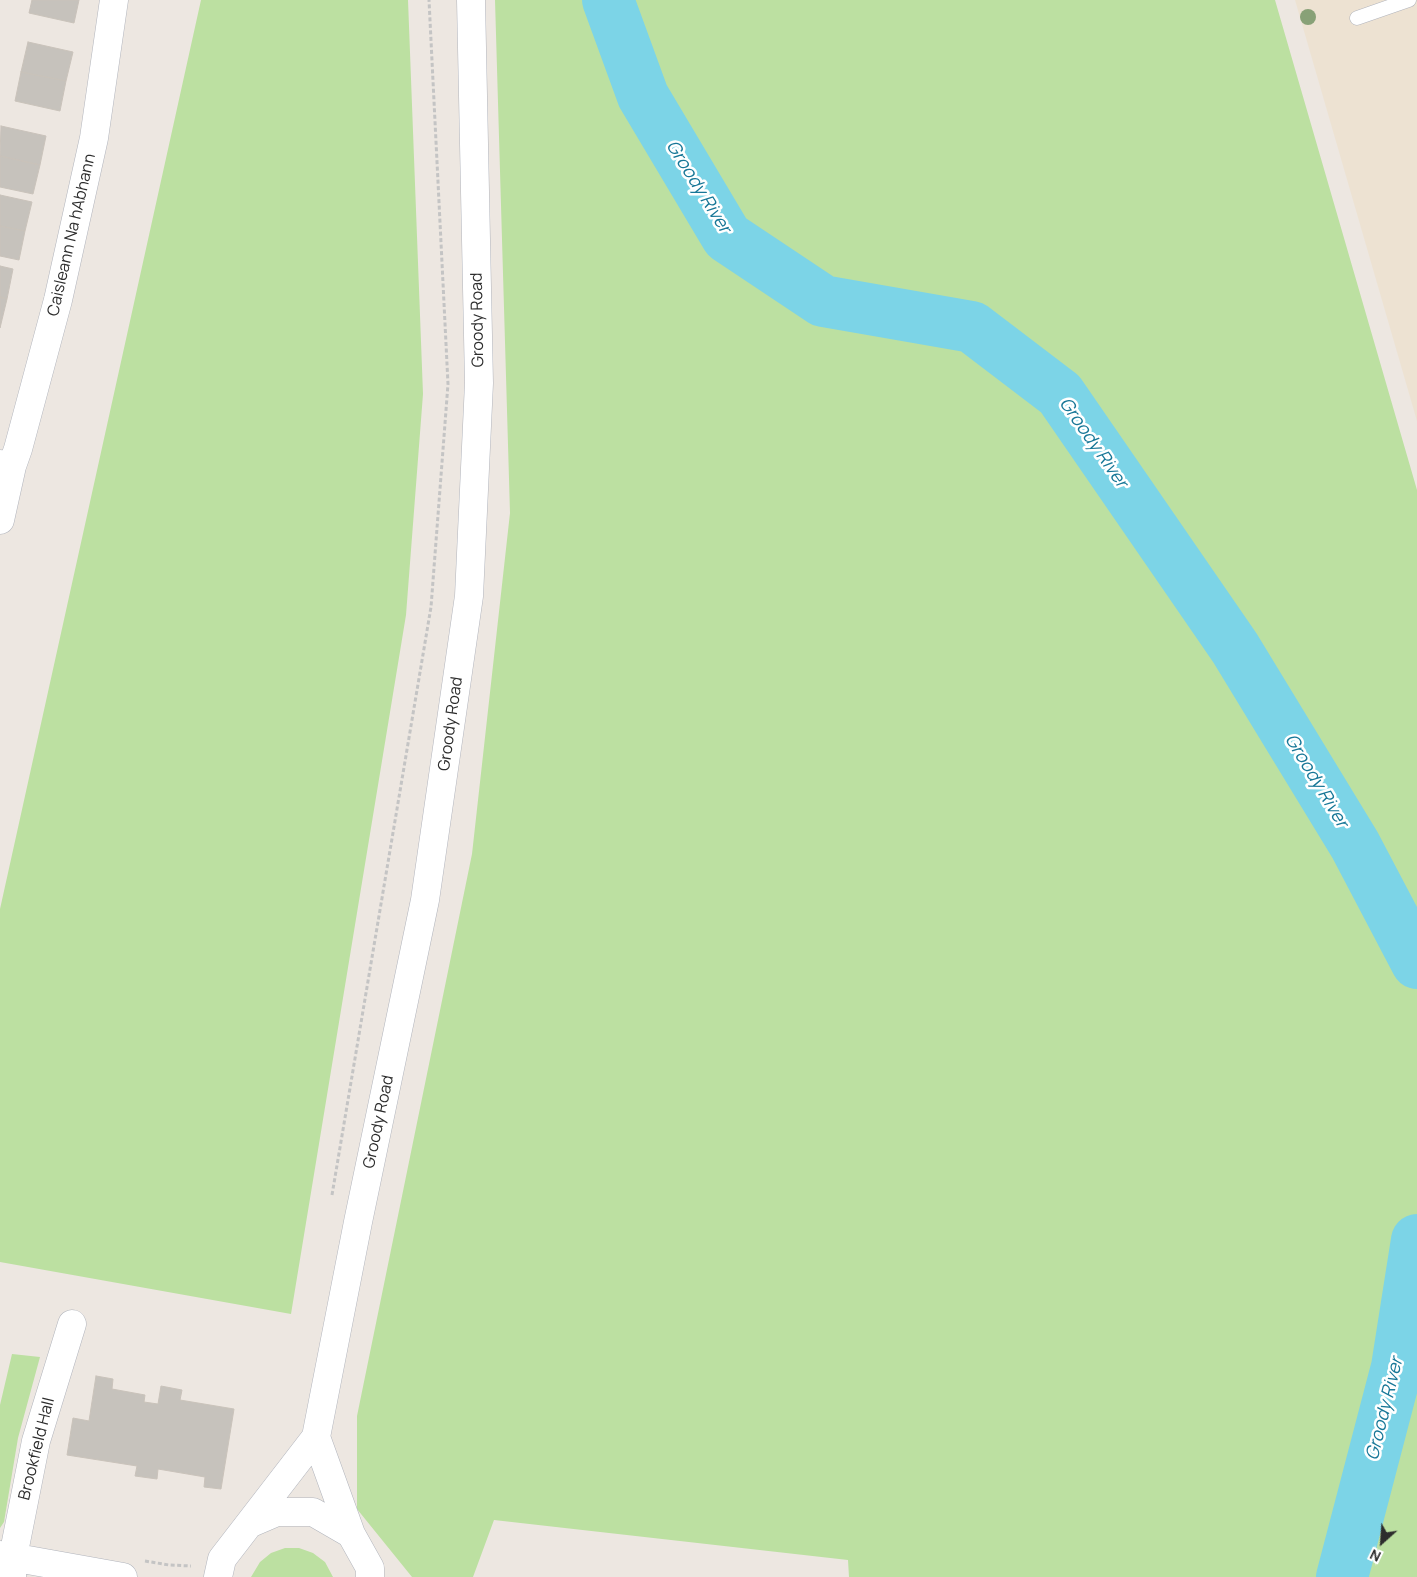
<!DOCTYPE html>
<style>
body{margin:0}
#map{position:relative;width:1417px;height:1577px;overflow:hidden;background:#ede7e1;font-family:Manrope,sans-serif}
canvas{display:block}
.north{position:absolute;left:1357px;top:1517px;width:50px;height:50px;-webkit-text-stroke:4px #fff;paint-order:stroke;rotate:206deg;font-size:14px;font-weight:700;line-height:20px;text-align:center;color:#2d2d2d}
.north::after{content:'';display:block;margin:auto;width:18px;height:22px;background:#2d2d2d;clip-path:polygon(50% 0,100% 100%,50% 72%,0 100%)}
</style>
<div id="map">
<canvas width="1417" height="1577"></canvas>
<div class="north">N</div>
</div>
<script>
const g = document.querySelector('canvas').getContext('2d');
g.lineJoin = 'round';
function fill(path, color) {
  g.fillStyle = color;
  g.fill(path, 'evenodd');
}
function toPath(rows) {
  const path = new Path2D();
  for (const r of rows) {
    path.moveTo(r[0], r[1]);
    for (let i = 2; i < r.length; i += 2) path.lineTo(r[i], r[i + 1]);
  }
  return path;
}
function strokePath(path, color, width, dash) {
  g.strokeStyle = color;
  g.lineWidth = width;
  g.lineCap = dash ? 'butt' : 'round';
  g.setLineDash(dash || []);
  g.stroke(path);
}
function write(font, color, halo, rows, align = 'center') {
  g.font = font + ' Manrope,sans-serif';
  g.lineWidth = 5;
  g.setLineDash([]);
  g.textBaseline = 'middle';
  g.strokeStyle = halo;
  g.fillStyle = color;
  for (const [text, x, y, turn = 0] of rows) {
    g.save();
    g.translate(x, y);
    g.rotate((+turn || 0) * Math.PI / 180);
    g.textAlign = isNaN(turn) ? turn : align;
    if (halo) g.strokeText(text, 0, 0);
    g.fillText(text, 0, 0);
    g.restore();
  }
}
fill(toPath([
 [1295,0,1417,0,1417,421]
]), '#ede2d2');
fill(toPath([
 [201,0,408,0,423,394,406,615,291,1314,0,1262,0,909],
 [495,0,1275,0,1417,490,1417,1577,849,1577,848,1560,494,1520,473,1577,412,1577,357,1509,357,1416,472,854,510,513],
 [12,1354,40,1357,18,1438,4,1522,0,1528,0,1405],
 [285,1548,299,1548,313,1553,325,1562,333,1577,251,1577,260,1562,271,1553]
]), '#bce0a1');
strokePath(toPath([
 [608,0,643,96,727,237,823,301,972,327,1060,394,1235,648,1355,845,1417,963],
 [1342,1577,1397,1367,1417,1240]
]), '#7cd4e7', 52);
const building = toPath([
 [32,0,79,0,74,23,29,13,32,0],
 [28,42,73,52,66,81,21,72,28,42],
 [21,72,66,81,60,111,15,101,21,72],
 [1,126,46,136,40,165,0,156,1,126],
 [0,156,40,165,33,194,0,187,0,156],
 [0,195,32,202,25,231,0,226,0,195],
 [0,226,25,231,19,260,0,256,0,226],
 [0,266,13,269,7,299,0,297,0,266],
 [0,297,7,299,0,328,0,297],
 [96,1376,113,1379,112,1389,145,1395,144,1402,158,1404,161,1386,182,1390,180,1400,234,1409,221,1489,204,1487,205,1477,158,1469,157,1479,135,1476,137,1466,67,1455,73,1418,89,1421,96,1376]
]);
fill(building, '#c6c2bc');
strokePath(building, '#c9c2ba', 1);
const service = toPath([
 [1357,18,1409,0]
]);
const minor = toPath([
 [0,464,12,466,18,449,58,300,94,138,114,0],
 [0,520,12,466],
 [0,1555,123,1577],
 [12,1577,13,1557,36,1441,72,1324]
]);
const tertiary = toPath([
 [316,1437,351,1534,370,1568,370,1577],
 [249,1524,277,1512,313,1512,351,1534],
 [218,1577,222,1559,316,1437,358,1222,425,900,469,596,479,383,471,0]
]);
strokePath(service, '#b1b4bc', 15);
strokePath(minor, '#b1b4bc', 29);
strokePath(tertiary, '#b1b4bc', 29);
strokePath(toPath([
 [332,1195,431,607,448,384,429,0],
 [145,1561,169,1565,191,1566]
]), '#c4c4c4', 3, [4, 2.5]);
strokePath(service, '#fff', 14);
strokePath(minor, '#fff', 28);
strokePath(tertiary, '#fff', 28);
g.fillStyle = '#88a177';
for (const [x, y] of [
 [1308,17]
]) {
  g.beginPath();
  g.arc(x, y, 8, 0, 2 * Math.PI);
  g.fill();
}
write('16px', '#2d2d2d', '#fff', [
 ["Caisleann Na hAbhann",72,235,-77],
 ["Groody Road",478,320,-91],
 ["Groody Road",451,724,-82],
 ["Groody Road",379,1122,-78],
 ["Brookfield Hall",37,1449,-76]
]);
write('italic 18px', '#177797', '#fff', [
 ["Groody River",698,187,58],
 ["Groody River",1093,443,55],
 ["Groody River",1316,781,59],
 ["Groody River",1385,1409,-76]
]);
</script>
